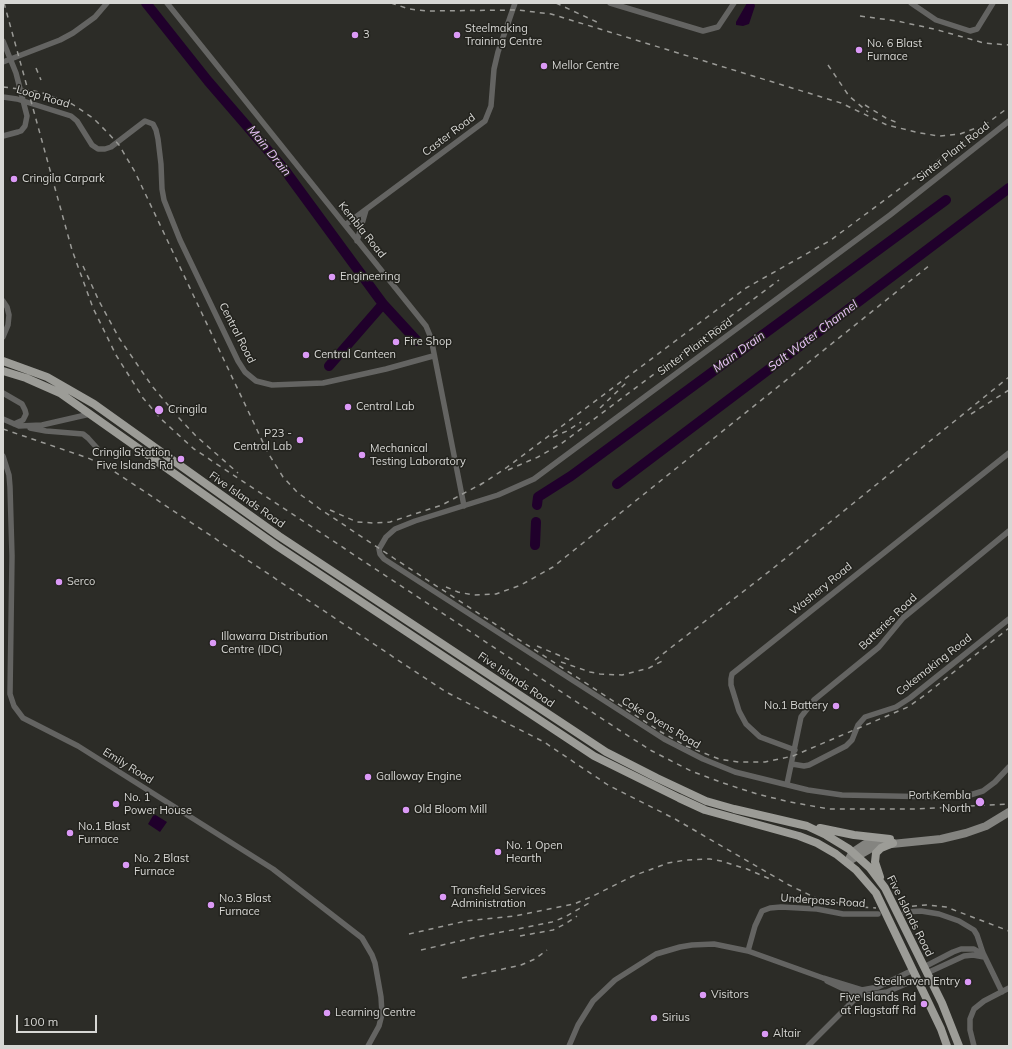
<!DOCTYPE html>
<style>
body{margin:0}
#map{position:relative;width:1012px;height:1049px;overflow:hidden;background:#2c2c27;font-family:Mulish,sans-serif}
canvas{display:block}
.frame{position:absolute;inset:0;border:4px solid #d7d7d4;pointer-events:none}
.scale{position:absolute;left:16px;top:1015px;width:81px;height:18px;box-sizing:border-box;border:2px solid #d7d7d4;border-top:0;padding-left:5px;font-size:12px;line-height:14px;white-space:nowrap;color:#d7d7d4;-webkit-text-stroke:3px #23231e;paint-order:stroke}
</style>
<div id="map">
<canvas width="1012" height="1049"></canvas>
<div class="frame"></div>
<div class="scale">100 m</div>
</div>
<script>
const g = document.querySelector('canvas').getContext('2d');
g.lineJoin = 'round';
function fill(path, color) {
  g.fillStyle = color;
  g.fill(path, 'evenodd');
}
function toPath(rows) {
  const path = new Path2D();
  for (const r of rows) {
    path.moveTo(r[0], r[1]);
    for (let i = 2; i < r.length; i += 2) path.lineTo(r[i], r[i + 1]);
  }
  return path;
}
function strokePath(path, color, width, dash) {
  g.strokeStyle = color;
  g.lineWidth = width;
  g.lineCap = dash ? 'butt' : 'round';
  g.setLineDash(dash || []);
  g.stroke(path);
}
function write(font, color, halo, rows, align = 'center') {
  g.font = font + ' Mulish,sans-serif';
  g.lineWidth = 3;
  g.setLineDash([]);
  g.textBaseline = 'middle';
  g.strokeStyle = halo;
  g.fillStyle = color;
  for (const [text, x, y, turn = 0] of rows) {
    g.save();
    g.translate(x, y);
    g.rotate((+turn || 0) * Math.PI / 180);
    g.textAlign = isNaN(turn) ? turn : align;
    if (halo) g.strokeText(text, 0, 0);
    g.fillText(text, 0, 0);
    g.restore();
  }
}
fill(toPath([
 [747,3,754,3,755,6,749,24,743,26,736,25,736,22],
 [154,814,167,822,160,832,148,824]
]), '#20002b');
strokePath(toPath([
 [146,3,208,81,284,169,383,304,417,341],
 [329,366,383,304],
 [617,484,1009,188],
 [537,505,538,497,571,476,946,200],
 [535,545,536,522]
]), '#20002b', 10);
strokePath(toPath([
 [167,3,426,326,431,338,464,506],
 [610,3,703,31,718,27,734,3],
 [911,3,936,20,970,31,977,29,993,3],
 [3,41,16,73,27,116,25,126,21,131,18,132,3,136],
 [3,62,60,40,73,33,95,17,107,3],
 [3,97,17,99,71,116,77,121,92,145,98,149,105,149,111,147,145,121,153,124,156,130,158,139,161,164,162,189,164,200,180,240,238,361,245,372,256,381,272,385,323,383,386,369,433,356],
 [1009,121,890,215,534,479,498,495,415,521,395,529,386,537,379,549,380,554,384,559,664,739,703,759,735,772,808,790,842,795,938,797,970,795,983,791,995,782,1009,767],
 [345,225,485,121,491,106,494,69,498,52,515,3],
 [357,241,366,210],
 [3,301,7,307,9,315,8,325,3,337],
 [3,393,22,404,25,410,26,414,23,420,14,424],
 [3,419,19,426,42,425,90,414],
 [30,428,46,431,83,434,88,438,97,448],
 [3,456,9,475,10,487,12,556,10,694,14,706,23,718,78,746,273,869,362,938,372,955,375,963,381,997,382,1014,379,1026,368,1046],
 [795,750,760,737,746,724,739,711,731,685,731,679,732,674,1009,453],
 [792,764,804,766,809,765,846,746,852,740,858,725,865,717,896,707,910,698,1009,619],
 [787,784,801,717,814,700,879,647,903,618,1009,531],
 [905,912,921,911,939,914,959,921,974,930,977,935,983,953,1002,992],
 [748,951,755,926,762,911,770,908,781,907,817,909,843,914,878,914],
 [924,967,953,952,961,949,974,949,984,955],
 [927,973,964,956,973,955,984,957],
 [827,981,848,991,861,995,867,995,887,992,917,979],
 [569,1046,578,1025,593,1001,615,980,656,954,680,947,692,945,714,944,748,951,823,978,862,990,878,987,913,970],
 [808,1046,854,1000,859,991],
 [974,1046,970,1030,970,1019,974,1009,984,1001,1009,988]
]), '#646462', 5.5);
strokePath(toPath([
 [850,857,853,852,865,844,882,839],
 [847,862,870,849,882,845,941,839,966,833,986,826,1009,812]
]), '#848480', 8);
strokePath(toPath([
 [3,361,47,377,94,404,279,536,606,752,657,778,706,801,734,809,807,826,826,835,849,849,870,868,885,888,942,1003,959,1046],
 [3,371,26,378,60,393,277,546,594,756,679,798,705,810,799,836,817,843,836,854,856,870,876,893,941,1029,947,1046],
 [820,828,854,835,890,839],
 [880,877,875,862,876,853,881,848,893,843]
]), '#9c9c97', 8);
strokePath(toPath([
 [4,3,72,250,93,308,116,355,143,398,161,419,194,449,619,730,652,751,691,771,723,783,757,794,790,802,829,809,916,809,1009,804],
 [391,3,409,9,427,11,518,10,551,14,841,103,887,125,920,133,939,136,960,134,976,128],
 [556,3,601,24],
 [860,16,897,21,934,29,984,43,1009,45],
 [828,65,849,96,868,112],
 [36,68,41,80],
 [3,87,29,90,43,93,72,104,93,118,109,134,119,145,135,172,268,453,283,477,297,492,320,509,395,559,661,732,686,746,719,759,739,762,765,762,793,756,908,707,925,695,1009,628],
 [865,105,886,118,900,124],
 [83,266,99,301,119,338,152,386,179,418,196,436,238,473],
 [600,408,626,383],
 [971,414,1009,390],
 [3,429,88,458,106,466,446,692,544,742,608,785,675,819,789,885,818,899,859,907,876,908],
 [553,437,567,431,581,422],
 [508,470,538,457,561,444,779,280],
 [480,485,506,468,746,288,831,240,1009,107],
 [330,510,357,522,374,523,390,522,442,505,483,483],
 [446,587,458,592,473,595,496,594,521,585,553,567,930,265],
 [537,646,570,660],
 [655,660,771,570,1009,377],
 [561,662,590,672,600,674,622,675,649,668,666,659],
 [902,907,926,905,946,907,1009,931],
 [409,934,466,921,515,916,574,904,591,897,633,876,668,863,686,860,710,859,721,861,747,869,770,879],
 [520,936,553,930,565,924,577,916],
 [421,950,477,937,552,922,565,917,591,902],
 [462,978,521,965,535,959,547,950]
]), '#9a9a96', 1.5, [5, 5]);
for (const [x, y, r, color] of [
 [355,35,4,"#db99f6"],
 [457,35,4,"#db99f6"],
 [859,50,4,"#db99f6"],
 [544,66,4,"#db99f6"],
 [14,179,4,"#db99f6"],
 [332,277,4,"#db99f6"],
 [396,342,4,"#db99f6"],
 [306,355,4,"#db99f6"],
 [348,407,4,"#db99f6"],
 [159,410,5,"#db99f6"],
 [300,440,4,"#db99f6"],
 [362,455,4,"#db99f6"],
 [181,459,4,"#db99f6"],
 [59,582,4,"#db99f6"],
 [213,643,4,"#db99f6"],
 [836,706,4,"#db99f6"],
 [368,777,4,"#db99f6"],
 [980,802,5,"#db99f6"],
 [116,804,4,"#db99f6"],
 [406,810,4,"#db99f6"],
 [70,833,4,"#db99f6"],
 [498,852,4,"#db99f6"],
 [126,865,4,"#db99f6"],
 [443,897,4,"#db99f6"],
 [211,905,4,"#db99f6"],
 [968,982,4,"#db99f6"],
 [703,995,4,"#db99f6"],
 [924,1004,4,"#db99f6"],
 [327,1013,4,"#db99f6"],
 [654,1018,4,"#db99f6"],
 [765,1034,4,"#db99f6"]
]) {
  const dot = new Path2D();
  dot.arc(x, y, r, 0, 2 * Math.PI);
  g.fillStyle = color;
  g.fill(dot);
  strokePath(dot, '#23231e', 1.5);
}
write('11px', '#d7d7d4', '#23231e', [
 ["Steelmaking",465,29],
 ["Training Centre",465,42],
 ["3",363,35],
 ["No. 6 Blast",867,44],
 ["Furnace",867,57],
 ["Mellor Centre",552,66],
 ["Cringila Carpark",22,179],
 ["Engineering",340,277],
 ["Fire Shop",404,342],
 ["Central Canteen",314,355],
 ["Central Lab",356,407],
 ["Cringila",168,410],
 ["P23 -",292,434,"right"],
 ["Central Lab",292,447,"right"],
 ["Mechanical",370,449],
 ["Testing Laboratory",370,462],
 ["Cringila Station,",173,453,"right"],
 ["Five Islands Rd",173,466,"right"],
 ["Serco",67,582],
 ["Illawarra Distribution",221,637],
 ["Centre (IDC)",221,650],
 ["No.1 Battery",828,706,"right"],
 ["Galloway Engine",376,777],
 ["Port Kembla",971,796,"right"],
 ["North",971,809,"right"],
 ["No. 1",124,798],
 ["Power House",124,811],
 ["Old Bloom Mill",414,810],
 ["No.1 Blast",78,827],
 ["Furnace",78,840],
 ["No. 1 Open",506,846],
 ["Hearth",506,859],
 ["No. 2 Blast",134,859],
 ["Furnace",134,872],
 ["Transfield Services",451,891],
 ["Administration",451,904],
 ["No.3 Blast",219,899],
 ["Furnace",219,912],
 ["Steelhaven Entry",960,982,"right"],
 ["Visitors",711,995],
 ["Five Islands Rd",916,998,"right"],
 ["at Flagstaff Rd",916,1011,"right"],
 ["Learning Centre",335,1013],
 ["Sirius",662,1018],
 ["Altair",773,1034]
], 'left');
write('11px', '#d7d7d4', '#23231e', [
 ["Loop Road",43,97,16],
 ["Caster Road",449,135,-37],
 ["Sinter Plant Road",953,152,-38],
 ["Kembla Road",362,230,51],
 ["Central Road",237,333,63],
 ["Sinter Plant Road",695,347,-36],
 ["Five Islands Road",247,500,35],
 ["Washery Road",821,589,-39],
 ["Batteries Road",888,622,-44],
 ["Cokemaking Road",934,665,-38],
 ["Five Islands Road",516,680,34],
 ["Coke Ovens Road",661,723,31],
 ["Emily Road",128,766,32],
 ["Underpass Road",823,901,4],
 ["Five Islands Road",910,916,63]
]);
write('italic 12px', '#eac4fa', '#23231e', [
 ["Main Drain",269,151,51],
 ["Salt Water Channel",813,336,-37],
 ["Main Drain",739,352,-36]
]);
</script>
